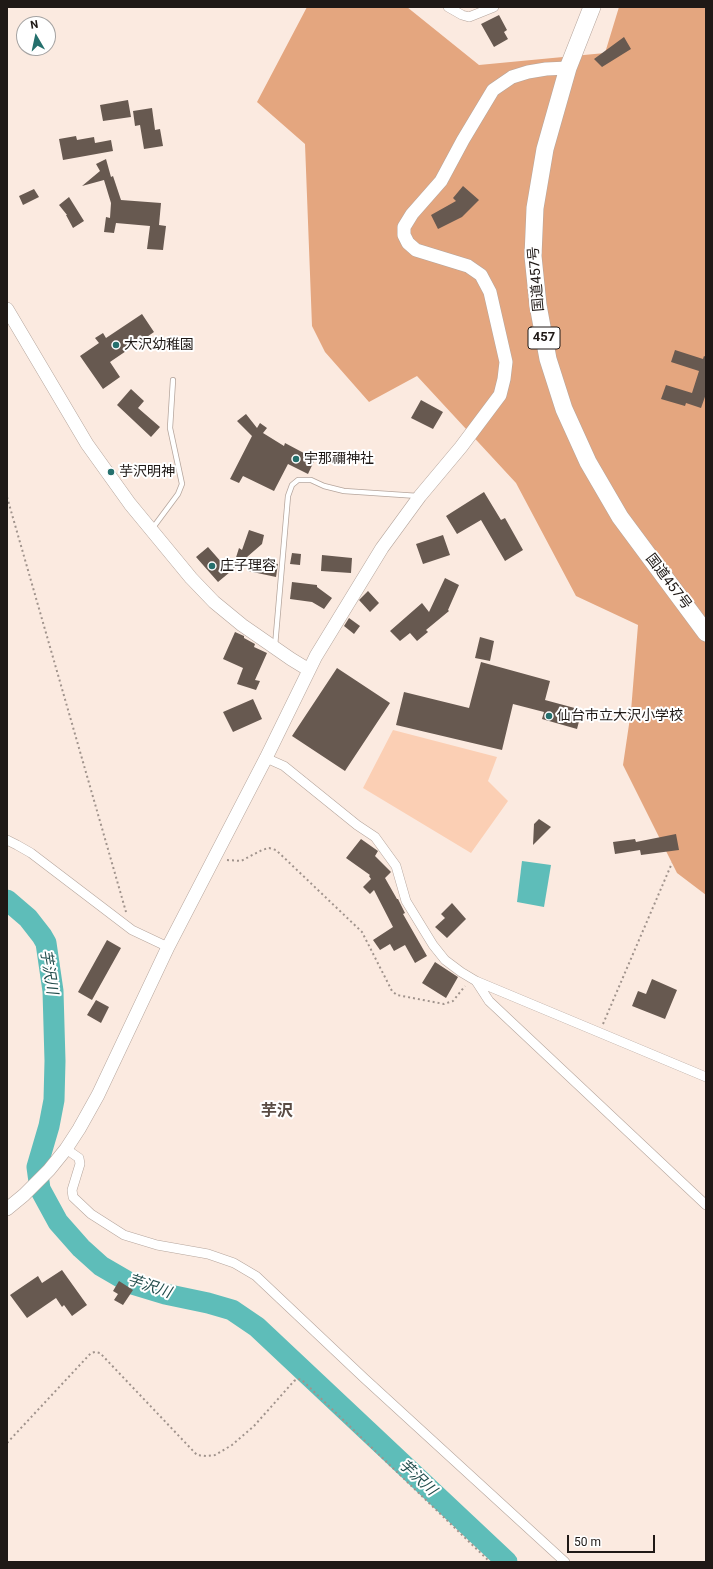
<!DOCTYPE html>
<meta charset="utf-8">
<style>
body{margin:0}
#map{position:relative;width:713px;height:1569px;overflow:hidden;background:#fbeae0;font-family:Roboto,sans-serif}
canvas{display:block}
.frame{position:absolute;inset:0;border:8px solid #1f1916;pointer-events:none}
.north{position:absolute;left:16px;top:16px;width:40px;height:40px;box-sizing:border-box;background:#fff;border:1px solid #a5a3a2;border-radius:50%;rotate:351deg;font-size:11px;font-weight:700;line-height:16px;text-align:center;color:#1f1916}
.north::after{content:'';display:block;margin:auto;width:14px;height:18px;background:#25706d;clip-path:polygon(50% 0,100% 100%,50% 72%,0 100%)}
.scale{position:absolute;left:567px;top:1535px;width:88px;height:18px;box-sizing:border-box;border:2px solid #1f1916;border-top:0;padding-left:5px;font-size:12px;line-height:14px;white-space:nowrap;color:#1f1916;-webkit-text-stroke:3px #fff;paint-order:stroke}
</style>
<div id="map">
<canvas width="713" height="1569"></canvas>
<div class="frame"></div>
<div class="north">N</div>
<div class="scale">50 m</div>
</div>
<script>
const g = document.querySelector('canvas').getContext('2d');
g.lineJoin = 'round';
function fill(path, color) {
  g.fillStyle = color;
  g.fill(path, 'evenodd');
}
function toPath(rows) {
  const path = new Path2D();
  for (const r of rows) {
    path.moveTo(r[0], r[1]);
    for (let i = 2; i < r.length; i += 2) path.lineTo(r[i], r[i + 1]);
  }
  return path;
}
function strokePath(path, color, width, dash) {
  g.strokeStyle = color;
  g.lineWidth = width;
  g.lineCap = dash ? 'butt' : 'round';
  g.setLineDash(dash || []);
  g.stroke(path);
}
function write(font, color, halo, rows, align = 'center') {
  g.font = font + ' Roboto,"Noto Sans JP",sans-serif';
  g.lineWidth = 4;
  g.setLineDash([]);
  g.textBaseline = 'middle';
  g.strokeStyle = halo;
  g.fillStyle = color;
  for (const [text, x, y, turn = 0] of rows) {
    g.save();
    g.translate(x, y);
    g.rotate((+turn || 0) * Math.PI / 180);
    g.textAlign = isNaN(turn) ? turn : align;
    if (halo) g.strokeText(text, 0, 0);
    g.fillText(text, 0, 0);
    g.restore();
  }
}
fill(toPath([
 [393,730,497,757,488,781,508,801,471,853,363,788]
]), '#fbcfb4');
fill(toPath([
 [307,7,407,7,479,65,605,53,619,7,706,7,706,895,677,873,623,765,631,711,638,625,576,596,516,483,417,376,369,402,325,352,312,326,305,144,257,102]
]), '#e4a67f');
fill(toPath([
 [522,861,551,865,544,907,517,902]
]), '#5ebdb9');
strokePath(toPath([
 [7,900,28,918,42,936,46,943,53,991,55,1061,54,1100,49,1126,37,1167,40,1189,58,1222,81,1248,101,1266,132,1284,165,1294,208,1303,232,1310,257,1327,507,1562]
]), '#5ebdb9', 21);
fill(toPath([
 [499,15,507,30,504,32,508,39,494,47,481,24],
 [624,37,631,49,602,67,594,59],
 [128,100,131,117,103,121,100,105],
 [152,108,155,130,160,129,163,146,144,149,140,125,135,126,133,111],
 [76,136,77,140,94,137,95,143,111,140,113,151,63,160,59,139],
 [106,159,111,177,113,176,121,200,161,203,159,225,166,226,163,250,147,249,150,226,116,223,114,233,104,232,106,217,110,218,111,203,104,180,82,186,100,171,96,164],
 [463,186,479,200,462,217,438,229,431,215,456,201,453,198],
 [34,189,39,197,23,205,19,196],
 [69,197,84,221,73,228,66,215,67,215,59,205],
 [142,314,154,332,110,362,120,377,103,389,80,356,99,343,95,338,103,333,106,338],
 [675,350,703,359,704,356,706,357,706,394,701,408,686,403,685,406,661,399,666,385,692,393,699,371,671,362],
 [131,389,144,401,138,408,160,427,151,437,117,405],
 [421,400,443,412,433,429,411,418],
 [246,414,257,428,260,423,267,428,263,433,284,446,285,443,315,459,308,474,288,464,274,491,243,476,239,483,230,479,252,436,237,421],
 [484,492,501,520,505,518,523,550,505,561,481,520,457,534,446,516],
 [249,530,264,535,262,544,232,570,239,548,242,550],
 [443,535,450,555,423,564,416,544],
 [208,547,230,572,218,582,196,557],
 [292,553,301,554,300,565,290,564],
 [322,555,352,558,351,573,321,571],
 [251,558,278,564,276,577,248,571],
 [445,578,459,585,448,610,449,611,426,630,428,632,417,641,410,633,400,641,390,631,422,603,429,612],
 [292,582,317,585,317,587,332,598,324,609,312,602,290,599],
 [368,591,379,603,370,612,359,600],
 [349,618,360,626,354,634,344,626],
 [235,632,244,636,244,638,255,644,254,647,267,653,255,680,260,681,256,690,237,684,243,668,223,659],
 [480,637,494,641,490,661,475,658],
 [481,662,550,681,545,700,582,710,577,729,542,719,544,712,513,704,502,750,396,725,404,692,469,708],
 [337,668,390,703,345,771,292,736],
 [253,699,262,719,233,732,223,712],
 [539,819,551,827,533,845,534,824],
 [676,834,679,850,641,855,640,850,615,854,613,842,635,839,636,842],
 [361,839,378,851,375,856,391,872,385,878,397,899,398,899,405,913,403,914,427,956,415,963,405,945,394,951,390,944,380,950,373,940,393,927,374,890,370,894,363,887,371,879,369,876,370,875,346,858],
 [452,903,466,919,447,938,435,927,445,918,441,914],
 [107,940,121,948,92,1000,78,992],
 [435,962,458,977,446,998,422,983],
 [652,979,677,990,665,1019,632,1006,638,991,646,994],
 [96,1000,109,1007,101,1023,87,1015],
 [62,1270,87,1305,72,1316,64,1305,62,1307,56,1298,27,1318,10,1295,38,1276,42,1283],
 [119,1281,133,1290,123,1305,114,1300,118,1294,113,1291]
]), '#675950');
const lane = toPath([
 [152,529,178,494,182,484,170,428,173,380],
 [275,646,288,496,292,485,298,480,311,480,324,486,344,491,418,496]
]);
const street = toPath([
 [448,7,462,15,469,17,494,7],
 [266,758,284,766,357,825,375,837,396,866,406,901,433,945,445,960,461,972,476,981,706,1077],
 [7,840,17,845,31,853,132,930,168,947],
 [476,981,489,1001,706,1205],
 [66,1149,79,1158,80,1164,72,1190,73,1197,91,1214,124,1235,157,1245,208,1254,234,1263,256,1276,364,1378,565,1562]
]);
const secondary = toPath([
 [7,309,87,444,130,504,191,578,214,602,242,625,291,659,309,670],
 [7,1209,24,1195,49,1170,66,1149,79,1129,98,1095,168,947,266,758,316,656,382,548,420,496,461,447,500,395,504,379,506,362,490,292,481,275,468,266,416,250,408,243,404,235,404,227,412,214,441,181,463,140,493,90,512,77,528,72,546,69,568,68]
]);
const highway = toPath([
 [592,7,568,68,545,149,535,208,533,256,538,305,548,359,564,409,588,462,620,517,706,633]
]);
strokePath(lane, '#b5a59c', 6);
strokePath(street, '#b5a59c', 10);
strokePath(secondary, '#b5a59c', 14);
strokePath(highway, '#b5a59c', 18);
strokePath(toPath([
 [7,497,126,912],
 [227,860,241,861,262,850,269,848,276,850,362,932,392,991,397,995,444,1004,453,1001,465,986],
 [603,1024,672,863],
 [7,1443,91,1353,95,1352,100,1353,197,1455,206,1456,215,1455,232,1445,254,1426,294,1381,298,1379,302,1380,490,1562]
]), '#a0938c', 2, [2, 3]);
strokePath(lane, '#fff', 4.5);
strokePath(street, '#fff', 9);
strokePath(secondary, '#fff', 13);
strokePath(highway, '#fff', 17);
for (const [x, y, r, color] of [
 [116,345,4,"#25706d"],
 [296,459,4,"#25706d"],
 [111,472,4,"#25706d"],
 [212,566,4,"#25706d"],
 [549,716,4,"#25706d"]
]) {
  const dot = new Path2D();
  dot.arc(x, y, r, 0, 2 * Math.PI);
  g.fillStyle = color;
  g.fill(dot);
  strokePath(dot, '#fff', 1.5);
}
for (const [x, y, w] of [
 [544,338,32]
]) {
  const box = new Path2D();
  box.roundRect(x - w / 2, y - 11, w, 22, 3);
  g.fillStyle = '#fff';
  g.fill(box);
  strokePath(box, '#1f1916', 1);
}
write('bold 13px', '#1f1916', null, [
 ["457",544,338]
]);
write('14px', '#1f1916', '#fff', [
 ["国道457号",537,279,-95],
 ["国道457号",668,582,53]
]);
write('14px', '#1f1916', '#fff', [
 ["大沢幼稚園",124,345],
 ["宇那禰神社",304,459],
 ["芋沢明神",119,472],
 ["庄子理容",220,566],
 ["仙台市立大沢小学校",557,716]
], 'left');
write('italic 15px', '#224d4c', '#fff', [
 ["芋沢川",48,972,81],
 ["芋沢川",149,1287,18],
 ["芋沢川",417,1478,43]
]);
write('bold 16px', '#594b43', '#fff', [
 ["芋沢",277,1112]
]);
</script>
